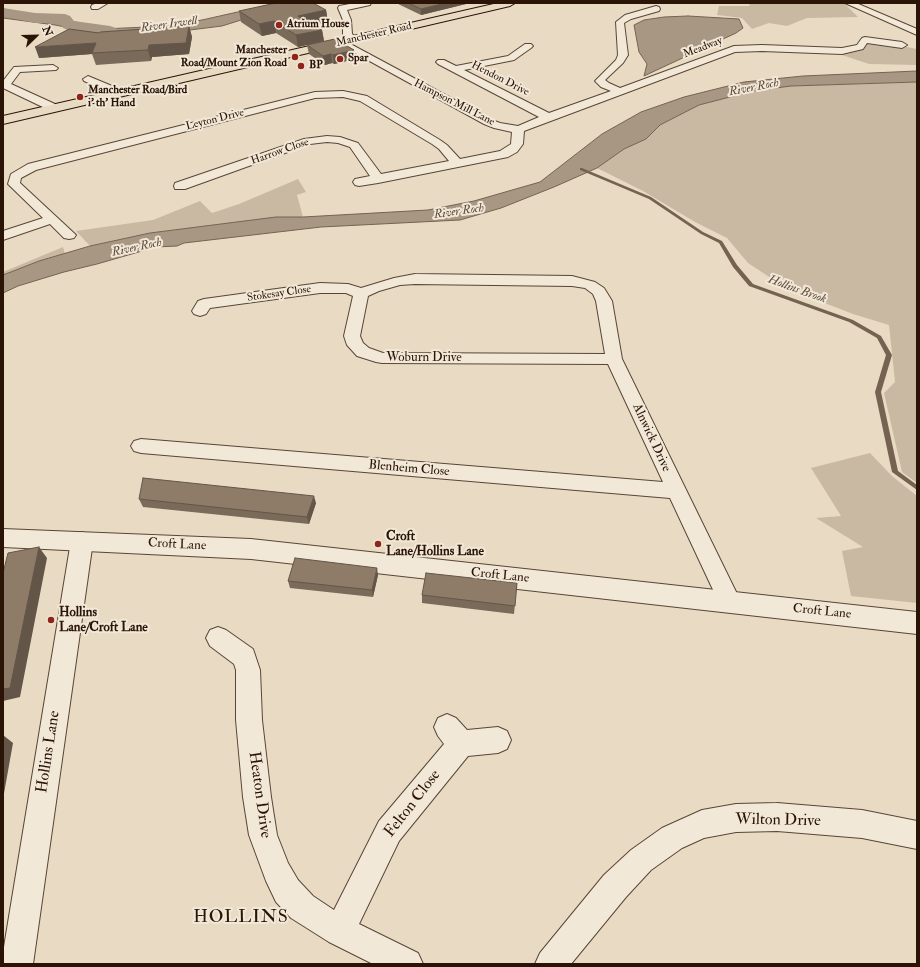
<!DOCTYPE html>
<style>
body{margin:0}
#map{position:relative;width:920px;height:967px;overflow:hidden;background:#e9dbc3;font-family:"IM FELL Double Pica",serif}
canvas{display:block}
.frame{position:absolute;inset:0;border:4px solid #2b1306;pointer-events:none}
.north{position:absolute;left:16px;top:16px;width:40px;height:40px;-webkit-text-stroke:3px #f1e8d8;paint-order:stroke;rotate:67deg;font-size:11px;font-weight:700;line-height:16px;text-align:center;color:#2b1306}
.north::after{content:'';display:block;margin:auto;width:14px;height:18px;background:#2b1306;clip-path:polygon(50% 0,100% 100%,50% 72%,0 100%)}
</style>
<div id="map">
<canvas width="920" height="967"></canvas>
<div class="frame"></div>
<div class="north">N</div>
</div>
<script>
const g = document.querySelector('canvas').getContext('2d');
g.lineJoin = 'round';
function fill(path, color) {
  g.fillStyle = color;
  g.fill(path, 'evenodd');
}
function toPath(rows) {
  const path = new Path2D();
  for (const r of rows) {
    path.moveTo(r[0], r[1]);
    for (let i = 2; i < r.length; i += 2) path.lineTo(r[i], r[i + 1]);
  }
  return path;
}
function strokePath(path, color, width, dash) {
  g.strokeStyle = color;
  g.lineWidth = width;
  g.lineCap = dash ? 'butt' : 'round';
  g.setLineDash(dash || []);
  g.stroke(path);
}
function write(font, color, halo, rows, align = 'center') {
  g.font = font + ' "IM FELL Double Pica",serif';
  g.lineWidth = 4;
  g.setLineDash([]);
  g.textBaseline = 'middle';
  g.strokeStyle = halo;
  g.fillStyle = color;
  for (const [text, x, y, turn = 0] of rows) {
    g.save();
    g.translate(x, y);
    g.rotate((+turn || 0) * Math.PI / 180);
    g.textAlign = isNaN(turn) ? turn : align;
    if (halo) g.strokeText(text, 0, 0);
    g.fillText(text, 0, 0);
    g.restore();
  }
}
fill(toPath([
 [748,3,844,3,858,17,807,18,787,26,769,23,752,29,742,18,717,15,719,6,750,6],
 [867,42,897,45,917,49,917,65,869,64,836,53,859,51],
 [917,82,917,483,902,472,884,393,895,382,889,325,853,314,786,288,748,263,727,238,695,222,643,191,597,168,624,149,646,139,660,125,699,105,753,91,791,86],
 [298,179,306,192,297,195,303,217,276,217,150,233,90,246,76,231,153,220,200,201,212,213,239,204],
 [63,247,65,254,39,261,3,275,3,272],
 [870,453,892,476,917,496,917,603,851,596,842,551,863,547,816,518,841,516,811,468]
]), '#c9b9a3');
const water = toPath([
 [3,9,76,22,85,26,103,29,168,26,202,20,251,9,273,10,222,26,182,31,101,34,55,25,3,18,3,9],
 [688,16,739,19,743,28,736,33,644,76,647,64,639,52,634,25,644,20,664,17,688,16],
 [917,71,917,82,791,86,753,91,699,105,660,125,646,139,624,149,597,168,554,187,501,208,460,220,321,227,184,243,177,246,156,247,97,264,64,272,18,286,3,293,3,275,16,270,39,261,90,246,150,233,276,217,303,217,428,210,474,201,540,182,602,134,641,112,684,97,744,82,803,76,917,71]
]);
fill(water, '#a89783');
strokePath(water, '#766251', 1);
fill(toPath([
 [580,168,582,168,651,197,703,232,722,241,737,265,753,284,853,320,881,336,892,355,881,392,898,471,917,485,917,490,892,472,875,392,886,355,877,338,849,322,749,286,733,267,719,243,701,234,649,199,580,170,580,168]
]), '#766251');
fill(toPath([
 [3,8,35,13,65,14,70,16,74,21,110,26,116,28,118,31,116,34,110,36,68,30,63,28,60,23,35,23,3,16,3,8]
]), '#a89783');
const minor = toPath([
 [97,3,108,3,98,9,92,9,91,7,92,5,97,3],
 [355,3,371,3,370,5,347,10,351,20,352,34,358,39,353,42,350,41,343,35,343,20,338,8,339,6,355,3],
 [845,3,856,3,917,29,917,35,845,3],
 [656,6,659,7,660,9,659,11,631,19,624,23,628,55,623,63,605,80,609,83,620,88,734,46,762,45,842,48,857,45,862,38,865,37,902,42,907,45,902,48,867,43,863,49,842,54,762,51,735,52,524,131,523,144,517,152,508,157,378,183,359,186,355,185,353,182,355,179,370,176,350,147,338,143,327,142,310,144,185,189,175,189,174,186,175,183,304,139,327,136,340,137,358,143,381,174,449,161,439,149,432,144,360,101,343,97,315,98,36,170,21,178,20,183,76,235,74,238,69,239,64,238,50,224,3,240,3,231,43,218,8,184,11,174,28,164,315,92,343,91,367,96,440,140,447,145,460,159,500,151,511,144,512,132,494,128,484,124,335,42,337,40,343,40,492,120,500,123,518,126,539,117,438,64,436,62,438,60,444,60,456,66,508,56,525,44,531,44,533,46,531,48,514,60,464,70,549,113,611,91,601,87,595,81,616,60,618,55,616,22,625,15,656,6],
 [53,65,58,68,56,70,20,72,11,84,55,104,58,108,57,110,49,110,3,88,3,81,14,67,53,65],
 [88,76,124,91,125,93,124,95,116,95,84,81,83,79,88,76],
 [415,274,572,276,595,282,604,288,612,301,622,359,741,602,738,609,730,612,722,609,670,498,141,453,134,451,131,446,134,441,141,439,663,482,608,364,382,363,376,362,357,356,347,345,344,336,353,296,346,293,320,293,210,308,206,314,200,316,194,314,192,311,198,301,204,299,320,283,348,284,361,288,394,278,415,274],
 [415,284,572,286,585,288,593,294,596,301,605,354,383,353,369,348,363,343,360,336,368,296,379,291,400,285,415,284],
 [82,532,90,535,93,541,33,964,3,964,3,953,71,541,74,535,82,532],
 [218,627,226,630,253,649,260,670,262,720,271,797,277,835,288,863,298,880,313,896,334,910,379,821,444,744,438,736,434,727,438,718,447,714,456,718,467,730,498,727,507,731,511,740,507,749,498,753,468,756,399,841,359,924,418,953,423,964,373,964,329,942,291,918,276,902,266,881,249,835,243,797,236,720,236,670,234,664,210,646,206,638,210,630,218,627],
 [777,803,862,810,917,821,917,849,862,838,777,831,736,832,704,838,682,848,651,870,626,897,571,964,535,964,540,953,604,875,631,850,662,828,702,810,736,804,777,803]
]);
const tertiary = toPath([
 [3,529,251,539,917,612,917,634,251,559,3,547,3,529]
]);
const trunk = toPath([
 [498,3,515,3,510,6,3,124,3,116,498,3]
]);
strokePath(minor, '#5a4535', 2);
strokePath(tertiary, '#5a4535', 2);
strokePath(trunk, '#2b1306', 2);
fill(minor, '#f1e8d8');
fill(tertiary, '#f1e8d8');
fill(trunk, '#e9dbc3');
fill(toPath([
 [396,3,470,3,421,15],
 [326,10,328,22,314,25,322,30,324,41,298,47,276,33,262,36,241,22,239,11],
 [189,26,192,37,189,54,152,57,151,61,96,65,92,54,39,58,99,33],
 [307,45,355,59,334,64,332,63,325,65,309,54],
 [139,499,316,503,309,524,143,507],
 [378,575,373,597,290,588,288,581],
 [517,583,514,614,422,603,422,595]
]), '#7a6a59');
fill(toPath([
 [446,3,470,3,421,15,421,9],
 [326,10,328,22,300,28,298,16],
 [274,21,276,33,262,36,259,24],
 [189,26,192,37,189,54,152,57,151,61,148,50,149,45],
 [322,30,324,41,298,47,296,35],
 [96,43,92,53,92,54,39,58,35,47],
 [354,50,355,59,334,64,333,55],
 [331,54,332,63,325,65,323,56],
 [314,496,316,503,309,524,307,517],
 [39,547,47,558,20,697,3,701,3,689],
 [377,568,378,575,373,597,372,590],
 [3,735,13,743,3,799]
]), '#635649');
const building = toPath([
 [276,3,313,3,326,10,298,16,322,30,296,35,274,21,259,24,239,11,276,3],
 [408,3,446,3,421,9,408,3],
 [189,26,186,43,149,45,148,50,92,53,96,43,35,47,69,29,99,33,100,32,189,26],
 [335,39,354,50,333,55,331,54,323,56,307,45,335,39],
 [143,478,314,496,307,517,139,499,143,478],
 [39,547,10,688,3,689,3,573,8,553,39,547],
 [295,558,377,568,372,590,288,581,295,558],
 [426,573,517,583,515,606,422,595,426,573]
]);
fill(building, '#8e7b68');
strokePath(building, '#635649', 1);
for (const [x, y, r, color] of [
 [279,25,4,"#8f2418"],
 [295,57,4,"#8f2418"],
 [340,59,4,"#8f2418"],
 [301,66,4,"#8f2418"],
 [80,97,4,"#8f2418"],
 [378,544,4,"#8f2418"],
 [51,620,4,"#8f2418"]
]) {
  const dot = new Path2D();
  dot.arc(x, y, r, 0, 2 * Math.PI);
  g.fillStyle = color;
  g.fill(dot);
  strokePath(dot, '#f1e8d8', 1.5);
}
write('bold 11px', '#2b1306', '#f1e8d8', [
 ["Atrium House",287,25],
 ["Manchester",287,51,"right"],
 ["Road/Mount Zion Road",287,64,"right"],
 ["Spar",348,59],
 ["BP",309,66],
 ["Manchester Road/Bird",88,91],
 ["i' th' Hand",88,104]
], 'left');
write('11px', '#2b1306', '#f1e8d8', [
 ["Manchester Road",374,35,-13],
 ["Meadway",703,48,-21],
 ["Hendon Drive",500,79,27],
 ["Hampson Mill Lane",454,103,27],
 ["Leyton Drive",215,120,-14],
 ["Harrow Close",280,152,-19],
 ["Stokesay Close",279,294,-8]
]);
write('italic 12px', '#5d4838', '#f1e8d8', [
 ["River Irwell",169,25,-8],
 ["River Roch",754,88,-11],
 ["River Roch",459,212,-8],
 ["River Roch",137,248,-12],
 ["Hollins Brook",797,290,20]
]);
write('13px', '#2b1306', '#f1e8d8', [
 ["Woburn Drive",424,358],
 ["Alnwick Drive",651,438,65],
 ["Blenheim Close",409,469,5],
 ["Croft Lane",177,545,3],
 ["Croft Lane",500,576,6],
 ["Croft Lane",822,612,6]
]);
write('bold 13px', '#2b1306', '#f1e8d8', [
 ["Croft",386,537],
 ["Lane/Hollins Lane",386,552],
 ["Hollins",59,613],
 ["Lane/Croft Lane",59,628]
], 'left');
write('16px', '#2b1306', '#f1e8d8', [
 ["Hollins Lane",49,752,-81],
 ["Heaton Drive",259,795,82],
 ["Felton Close",413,804,-52],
 ["Wilton Drive",778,821,1]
]);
g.letterSpacing = '1px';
write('18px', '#2b1306', '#f1e8d8', [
 ["HOLLINS",241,918]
]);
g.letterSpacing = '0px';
</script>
